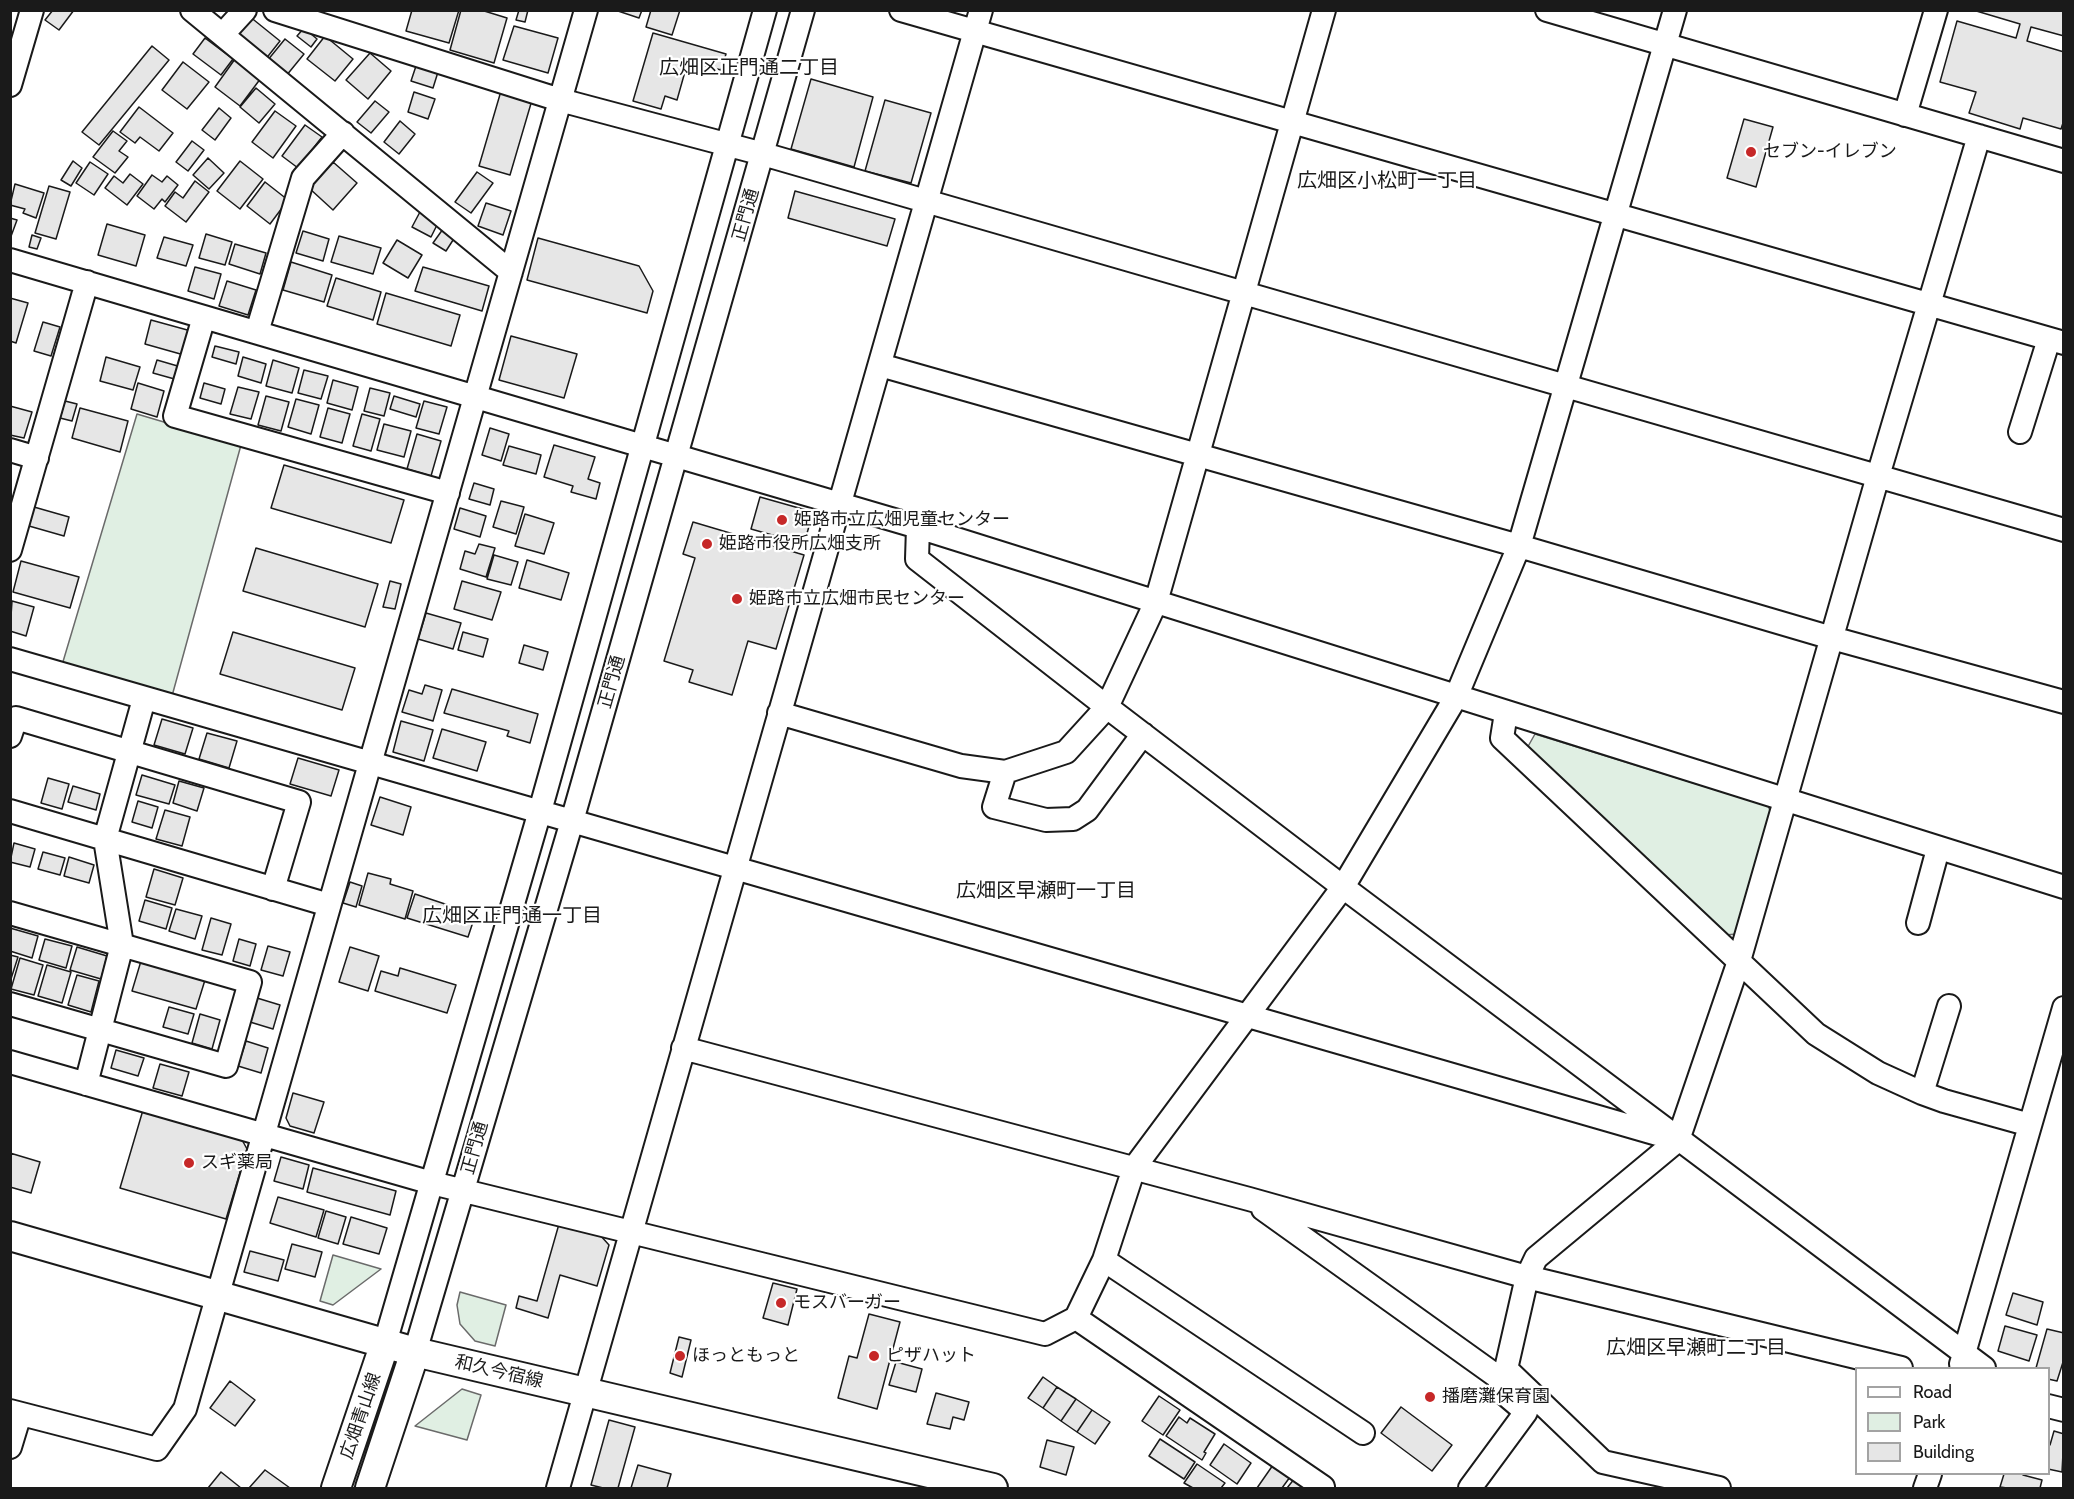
<!DOCTYPE html>
<meta charset="utf-8">
<style>
body{margin:0}
#map{position:relative;width:2074px;height:1499px;overflow:hidden;background:#fff;font-family:Cabin,sans-serif}
canvas{display:block}
.frame{position:absolute;inset:0;border:12px solid #1a1a1a;pointer-events:none}
.legend{position:absolute;left:1855px;top:1367px;width:195px;height:108px;box-sizing:border-box;background:#fff;border:2px solid #a3a3a3;margin:0;padding:8px 10px;list-style:none;font-size:18px;color:#1a1a1a}
.legend li{display:flex;align-items:center;gap:12px;height:30px}
.legend b{width:30px;border:2px solid #a3a3a3}
</style>
<div id="map">
<canvas width="2074" height="1499"></canvas>
<div class="frame"></div>
<ul class="legend">
<li><b style="height:8px;background:#fff"></b>Road</li>
<li><b style="height:16px;background:#e0efe3"></b>Park</li>
<li><b style="height:16px;background:#e6e6e6"></b>Building</li>
</ul>
</div>
<script>
const g = document.querySelector('canvas').getContext('2d');
g.lineJoin = 'round';
function fill(path, color) {
  g.fillStyle = color;
  g.fill(path, 'evenodd');
}
function toPath(rows) {
  const path = new Path2D();
  for (const r of rows) {
    path.moveTo(r[0], r[1]);
    for (let i = 2; i < r.length; i += 2) path.lineTo(r[i], r[i + 1]);
  }
  return path;
}
function strokePath(path, color, width, dash) {
  g.strokeStyle = color;
  g.lineWidth = width;
  g.lineCap = dash ? 'butt' : 'round';
  g.setLineDash(dash || []);
  g.stroke(path);
}
function write(font, color, halo, rows, align = 'center') {
  g.font = font + ' Cabin,"Noto Sans JP",sans-serif';
  g.lineWidth = 4.5;
  g.setLineDash([]);
  g.textBaseline = 'middle';
  g.strokeStyle = halo;
  g.fillStyle = color;
  for (const [text, x, y, turn = 0] of rows) {
    g.save();
    g.translate(x, y);
    g.rotate((+turn || 0) * Math.PI / 180);
    g.textAlign = isNaN(turn) ? turn : align;
    if (halo) g.strokeText(text, 0, 0);
    g.fillText(text, 0, 0);
    g.restore();
  }
}
const green = toPath([
 [137,414,241,445,172,696,62,665,137,414],
 [1535,734,1768,806,1772,815,1737,934,1725,935,1526,750,1535,734],
 [333,1255,381,1269,333,1305,320,1301,333,1255],
 [460,1292,506,1305,495,1346,475,1341,460,1324,457,1305,460,1292],
 [462,1389,481,1395,467,1440,415,1426,462,1389]
]);
fill(green, '#e0efe3');
strokePath(green, '#6a6a6a', 1.5);
const building = toPath([
 [53,10,74,10,59,30,45,20,53,10],
 [412,10,459,10,449,43,406,31,412,10],
 [461,10,481,10,507,18,494,63,450,50,461,10],
 [519,10,528,10,525,22,516,20,519,10],
 [615,10,642,10,639,18,615,10],
 [651,10,680,10,672,35,646,27,651,10],
 [1973,10,2064,10,2064,36,2031,27,2027,41,2064,52,2064,120,2061,129,2023,118,2020,129,1969,113,1976,92,1940,82,1957,21,2016,38,2020,24,1973,10],
 [249,16,280,41,265,60,234,35,249,16],
 [514,26,558,38,548,73,503,60,514,26],
 [304,28,317,39,311,47,297,36,304,28],
 [653,33,726,54,721,70,688,61,677,100,665,96,661,109,633,101,653,33],
 [325,36,353,59,335,81,307,59,325,36],
 [205,38,233,59,221,75,193,54,205,38],
 [285,39,304,54,286,76,267,61,285,39],
 [152,46,169,60,99,145,82,132,152,46],
 [370,53,391,71,368,99,346,80,370,53],
 [235,59,261,78,240,106,215,87,235,59],
 [183,62,209,82,187,109,162,90,183,62],
 [416,66,438,72,433,88,411,81,416,66],
 [811,79,873,97,854,167,791,149,811,79],
 [256,88,275,104,259,123,240,107,256,88],
 [501,91,532,100,510,175,479,166,501,91],
 [414,92,435,99,428,119,408,112,414,92],
 [885,100,931,113,911,183,865,171,885,100],
 [375,101,389,112,371,133,357,122,375,101],
 [139,107,173,133,159,151,140,137,135,143,120,132,139,107],
 [219,108,231,118,215,140,202,130,219,108],
 [275,111,296,126,273,158,252,142,275,111],
 [1744,119,1773,127,1756,187,1727,178,1744,119],
 [400,121,415,134,399,154,384,142,400,121],
 [305,125,322,137,298,168,282,156,305,125],
 [113,131,127,141,119,151,128,157,115,173,93,157,113,131],
 [192,141,204,150,188,171,176,162,192,141],
 [208,158,224,173,209,189,193,175,208,158],
 [73,161,82,168,71,186,61,180,73,161],
 [240,161,263,179,240,209,217,191,240,161],
 [90,162,108,174,94,195,76,183,90,162],
 [333,162,357,183,333,210,309,188,333,162],
 [477,172,493,183,471,213,455,202,477,172],
 [130,174,143,184,127,205,105,188,114,176,123,183,130,174],
 [152,175,162,182,167,176,178,185,165,202,162,199,154,209,137,196,152,175],
 [195,181,209,192,186,222,165,206,175,192,183,198,195,181],
 [265,182,288,200,270,224,247,206,265,182],
 [15,184,44,193,36,218,23,213,25,209,10,205,15,184],
 [49,186,70,192,56,239,35,233,49,186],
 [795,191,895,219,887,246,788,218,795,191],
 [486,203,511,211,503,235,478,226,486,203],
 [421,210,440,219,431,237,412,227,421,210],
 [10,218,17,220,10,239,10,218],
 [107,224,145,235,136,266,98,255,107,224],
 [443,229,455,237,446,251,433,243,443,229],
 [303,231,329,239,323,261,296,253,303,231],
 [206,234,232,242,225,265,199,258,206,234],
 [32,235,41,238,37,249,29,247,32,235],
 [339,236,381,248,373,274,331,262,339,236],
 [164,237,193,245,186,266,157,258,164,237],
 [538,238,639,266,653,291,647,313,527,280,538,238],
 [397,240,422,255,408,278,383,263,397,240],
 [235,244,266,253,260,274,229,264,235,244],
 [291,262,332,275,324,302,283,290,291,262],
 [195,267,221,274,214,299,188,291,195,267],
 [423,267,489,286,482,311,415,291,423,267],
 [336,278,381,292,373,320,327,306,336,278],
 [227,281,256,290,248,315,219,306,227,281],
 [386,293,460,315,451,346,377,324,386,293],
 [10,298,28,303,16,343,10,341,10,298],
 [151,320,191,331,184,355,145,344,151,320],
 [43,322,60,327,51,356,34,351,43,322],
 [511,336,577,354,564,398,499,380,511,336],
 [215,346,239,352,236,364,212,357,215,346],
 [106,357,140,367,133,390,100,381,106,357],
 [243,357,266,364,261,383,238,376,243,357],
 [157,360,181,367,178,380,153,373,157,360],
 [273,360,299,368,292,393,266,386,273,360],
 [304,370,328,376,321,399,298,393,304,370],
 [333,380,358,387,352,410,327,403,333,380],
 [138,383,164,391,157,417,131,409,138,383],
 [204,383,225,389,221,404,200,398,204,383],
 [238,387,259,392,251,419,230,414,238,387],
 [370,388,390,393,384,416,364,411,370,388],
 [266,396,289,402,281,431,258,425,266,396],
 [394,396,420,404,416,417,390,409,394,396],
 [296,399,319,405,311,434,288,427,296,399],
 [65,401,77,404,72,421,60,418,65,401],
 [424,401,447,407,439,434,416,428,424,401],
 [10,406,32,412,24,438,10,435,10,406],
 [80,408,128,421,120,452,72,438,80,408],
 [328,408,350,414,342,443,320,437,328,408],
 [362,414,380,419,371,451,353,446,362,414],
 [384,424,411,431,404,457,377,450,384,424],
 [490,428,509,434,501,461,482,455,490,428],
 [417,434,441,441,431,476,407,469,417,434],
 [554,445,595,457,588,479,600,483,596,499,571,492,573,486,544,477,554,445],
 [509,446,541,455,536,474,503,465,509,446],
 [284,465,404,500,391,543,271,508,284,465],
 [474,483,494,489,490,505,469,499,474,483],
 [760,497,813,512,804,544,751,529,760,497],
 [501,501,524,507,516,534,493,527,501,501],
 [34,507,69,517,64,536,29,526,34,507],
 [460,508,486,516,480,537,454,529,460,508],
 [525,514,554,523,544,554,515,546,525,514],
 [693,522,804,555,776,649,748,641,732,695,689,682,693,670,664,661,695,558,683,554,693,522],
 [479,544,495,548,486,577,460,569,465,551,475,554,479,544],
 [256,548,378,584,365,627,243,591,256,548],
 [494,555,518,562,511,585,487,579,494,555],
 [527,560,569,573,561,600,519,588,527,560],
 [21,561,79,577,70,608,13,592,21,561],
 [390,581,401,584,395,609,383,607,390,581],
 [462,581,501,592,492,620,454,609,462,581],
 [12,601,34,607,26,636,10,631,12,601],
 [426,613,461,623,453,649,418,639,426,613],
 [233,632,355,668,342,710,220,674,233,632],
 [463,632,488,639,483,657,458,650,463,632],
 [524,645,548,652,543,670,519,663,524,645],
 [425,685,442,690,433,721,402,712,409,690,422,694,425,685],
 [452,689,538,714,530,743,507,736,509,731,444,713,452,689],
 [162,719,193,728,185,754,154,745,162,719],
 [401,721,433,730,424,761,393,752,401,721],
 [442,729,486,742,477,771,433,758,442,729],
 [207,733,237,741,229,768,199,759,207,733],
 [298,758,339,770,331,796,290,784,298,758],
 [142,775,175,785,169,804,136,795,142,775],
 [48,778,69,784,62,809,41,803,48,778],
 [179,781,204,788,197,811,173,803,179,781],
 [73,786,100,794,96,810,68,802,73,786],
 [380,797,411,807,403,835,371,825,380,797],
 [138,801,158,807,152,828,132,822,138,801],
 [165,810,190,817,182,846,156,839,165,810],
 [14,843,35,849,30,867,10,862,14,843],
 [43,852,65,858,60,875,38,869,43,852],
 [69,857,94,865,89,883,64,876,69,857],
 [154,869,183,878,175,905,146,897,154,869],
 [368,873,391,879,390,884,413,891,405,919,359,905,368,873],
 [350,882,362,886,356,907,343,903,350,882],
 [415,894,457,908,455,914,474,919,468,937,407,918,415,894],
 [145,900,172,908,166,929,139,921,145,900],
 [176,909,202,916,195,939,169,931,176,909],
 [211,918,231,924,222,955,202,950,211,918],
 [10,928,38,936,32,958,10,951,10,928],
 [45,939,72,946,66,968,39,960,45,939],
 [239,939,256,944,250,966,233,961,239,939],
 [268,946,290,952,283,976,261,970,268,946],
 [77,947,107,956,101,979,70,970,77,947],
 [350,947,379,956,368,991,339,982,350,947],
 [10,955,18,957,10,982,10,955],
 [20,958,43,965,34,995,11,989,20,958],
 [141,961,205,980,196,1009,132,991,141,961],
 [47,965,71,972,62,1003,38,996,47,965],
 [400,968,456,985,447,1013,375,991,381,971,398,976,400,968],
 [77,975,99,981,91,1012,68,1005,77,975],
 [257,998,280,1005,273,1029,250,1022,257,998],
 [169,1007,194,1014,188,1034,163,1027,169,1007],
 [200,1014,220,1020,212,1049,192,1043,200,1014],
 [246,1041,268,1048,261,1073,238,1066,246,1041],
 [116,1050,144,1058,138,1076,111,1068,116,1050],
 [160,1064,189,1072,182,1096,153,1088,160,1064],
 [293,1093,324,1102,314,1133,290,1126,286,1118,293,1093],
 [143,1110,241,1138,247,1149,226,1219,120,1188,143,1110],
 [10,1153,40,1162,31,1193,10,1187,10,1153],
 [281,1157,309,1165,303,1189,274,1181,281,1157],
 [313,1168,396,1191,390,1215,307,1192,313,1168],
 [278,1197,324,1210,316,1237,270,1223,278,1197],
 [326,1211,346,1217,338,1244,318,1238,326,1211],
 [351,1217,387,1228,379,1254,343,1244,351,1217],
 [559,1224,600,1235,609,1245,597,1286,560,1275,548,1318,516,1308,519,1296,537,1301,559,1224],
 [292,1244,322,1252,315,1277,285,1269,292,1244],
 [250,1251,284,1260,278,1281,244,1272,250,1251],
 [773,1283,797,1289,788,1325,763,1318,773,1283],
 [2013,1293,2043,1302,2037,1325,2006,1315,2013,1293],
 [869,1314,900,1322,877,1409,838,1398,849,1356,857,1358,869,1314],
 [2005,1326,2037,1335,2029,1361,1998,1351,2005,1326],
 [2047,1329,2064,1333,2064,1359,2057,1381,2048,1379,2048,1368,2036,1368,2047,1329],
 [679,1337,691,1340,682,1377,670,1373,679,1337],
 [896,1362,922,1369,916,1392,889,1385,896,1362],
 [1043,1377,1057,1387,1043,1408,1028,1398,1043,1377],
 [230,1381,255,1400,235,1426,210,1408,230,1381],
 [1057,1387,1076,1399,1061,1421,1043,1408,1057,1387],
 [936,1393,969,1402,964,1420,953,1417,950,1429,927,1424,936,1393],
 [1159,1396,1180,1410,1163,1435,1142,1421,1159,1396],
 [1076,1399,1092,1410,1077,1432,1061,1421,1076,1399],
 [1401,1407,1452,1445,1432,1471,1381,1433,1401,1407],
 [1092,1410,1110,1422,1095,1444,1077,1432,1092,1410],
 [1179,1417,1187,1423,1190,1418,1215,1434,1204,1452,1206,1453,1202,1460,1166,1436,1179,1417],
 [609,1420,635,1427,618,1488,603,1488,591,1485,609,1420],
 [2054,1431,2064,1434,2062,1472,2048,1469,2048,1444,2050,1445,2054,1431],
 [1160,1439,1195,1462,1184,1479,1149,1456,1160,1439],
 [1047,1440,1074,1447,1066,1475,1040,1467,1047,1440],
 [1224,1444,1251,1463,1237,1484,1210,1465,1224,1444],
 [1197,1464,1225,1483,1221,1488,1193,1488,1184,1483,1197,1464],
 [638,1465,671,1474,667,1488,631,1488,638,1465],
 [1273,1465,1290,1477,1282,1488,1257,1488,1273,1465],
 [265,1470,290,1488,249,1488,265,1470],
 [221,1472,241,1488,208,1488,221,1472],
 [2004,1474,2023,1474,2023,1475,2042,1480,2040,1488,2007,1488,2000,1487,2004,1474],
 [1295,1478,1309,1488,1287,1488,1295,1478]
]);
fill(building, '#e6e6e6');
strokePath(building, '#1a1a1a', 1.5);
const minor = toPath([
 [192,10,511,272],
 [275,10,560,100,763,154,2064,530],
 [901,10,2064,343],
 [1547,10,2064,161],
 [223,34,245,10],
 [10,85,32,10],
 [1905,115,1936,10],
 [10,260,918,527,2064,887],
 [204,317,175,416,448,493],
 [257,332,303,178,343,133],
 [880,365,1519,546,1832,638,2064,702],
 [2020,432,2049,339],
 [10,450,37,458],
 [918,527,917,559,1107,707,1343,887,1984,1368],
 [10,550,87,282],
 [10,659,1678,1140],
 [779,713,961,766,1005,772,1066,752,1107,707,1156,602,1324,10],
 [1506,713,1502,738,1816,1034,1878,1073,1922,1093,1944,1101,2030,1125],
 [10,736,16,718,299,802,273,889],
 [1005,772,994,807,1046,820,1073,819,1087,810,1143,734],
 [10,811,329,905],
 [10,913,250,982,226,1066,10,1004],
 [1918,923,1938,849],
 [683,1048,1249,1199,1527,1277,1901,1368],
 [10,1062,432,1183,1045,1334,1076,1318,1104,1260,1134,1168,1343,887,1456,697,1519,546,1675,10],
 [86,1084,122,945,105,839,144,699],
 [1922,1093,1949,1006],
 [1263,1209,1502,1380],
 [1104,1260,1363,1433],
 [1076,1318,1323,1487],
 [385,1343,540,811,765,10],
 [415,1352,572,821,803,10],
 [1961,1364,2064,1008],
 [2048,1406,2064,1410],
 [10,1411,157,1449,185,1409,586,10],
 [10,1447,20,1414],
 [558,1488,981,10],
 [1470,1488,1526,1412,1499,1389,1505,1371],
 [1719,1488,1603,1462,1506,1369,1527,1277,1536,1258,1678,1140,1739,961,1878,476,1979,136],
 [1925,1488,1930,1474]
]);
const major = toPath([
 [10,1236,415,1352,993,1488],
 [336,1488,385,1343],
 [370,1488,415,1352]
]);
strokePath(minor, '#1a1a1a', 26);
strokePath(major, '#1a1a1a', 32);
strokePath(minor, '#fff', 22);
strokePath(major, '#fff', 28);
for (const [x, y, r, color] of [
 [1751,152,6,"#c62828"],
 [782,520,6,"#c62828"],
 [707,544,6,"#c62828"],
 [737,599,6,"#c62828"],
 [189,1163,6,"#c62828"],
 [781,1303,6,"#c62828"],
 [680,1356,6,"#c62828"],
 [874,1356,6,"#c62828"],
 [1430,1397,6,"#c62828"]
]) {
  const dot = new Path2D();
  dot.arc(x, y, r, 0, 2 * Math.PI);
  g.fillStyle = color;
  g.fill(dot);
  strokePath(dot, '#fff', 2);
}
write('18px', '#1a1a1a', '#fff', [
 ["セブン-イレブン",1763,152],
 ["姫路市立広畑児童センター",794,520],
 ["姫路市役所広畑支所",719,544],
 ["姫路市立広畑市民センター",749,599],
 ["スギ薬局",201,1163],
 ["モスバーガー",793,1303],
 ["ほっともっと",692,1356],
 ["ピザハット",886,1356],
 ["播磨灘保育園",1442,1397]
], 'left');
write('18px', '#1a1a1a', '#fff', [
 ["正門通",746,215,-74],
 ["正門通",612,682,-74],
 ["正門通",475,1148,-74],
 ["和久今宿線",499,1372,13],
 ["広畑青山線",361,1416,-71]
]);
write('20px', '#1a1a1a', '#fff', [
 ["広畑区正門通二丁目",749,68],
 ["広畑区小松町一丁目",1387,181],
 ["広畑区早瀬町一丁目",1046,891],
 ["広畑区正門通一丁目",512,916],
 ["広畑区早瀬町二丁目",1696,1348]
]);
</script>
